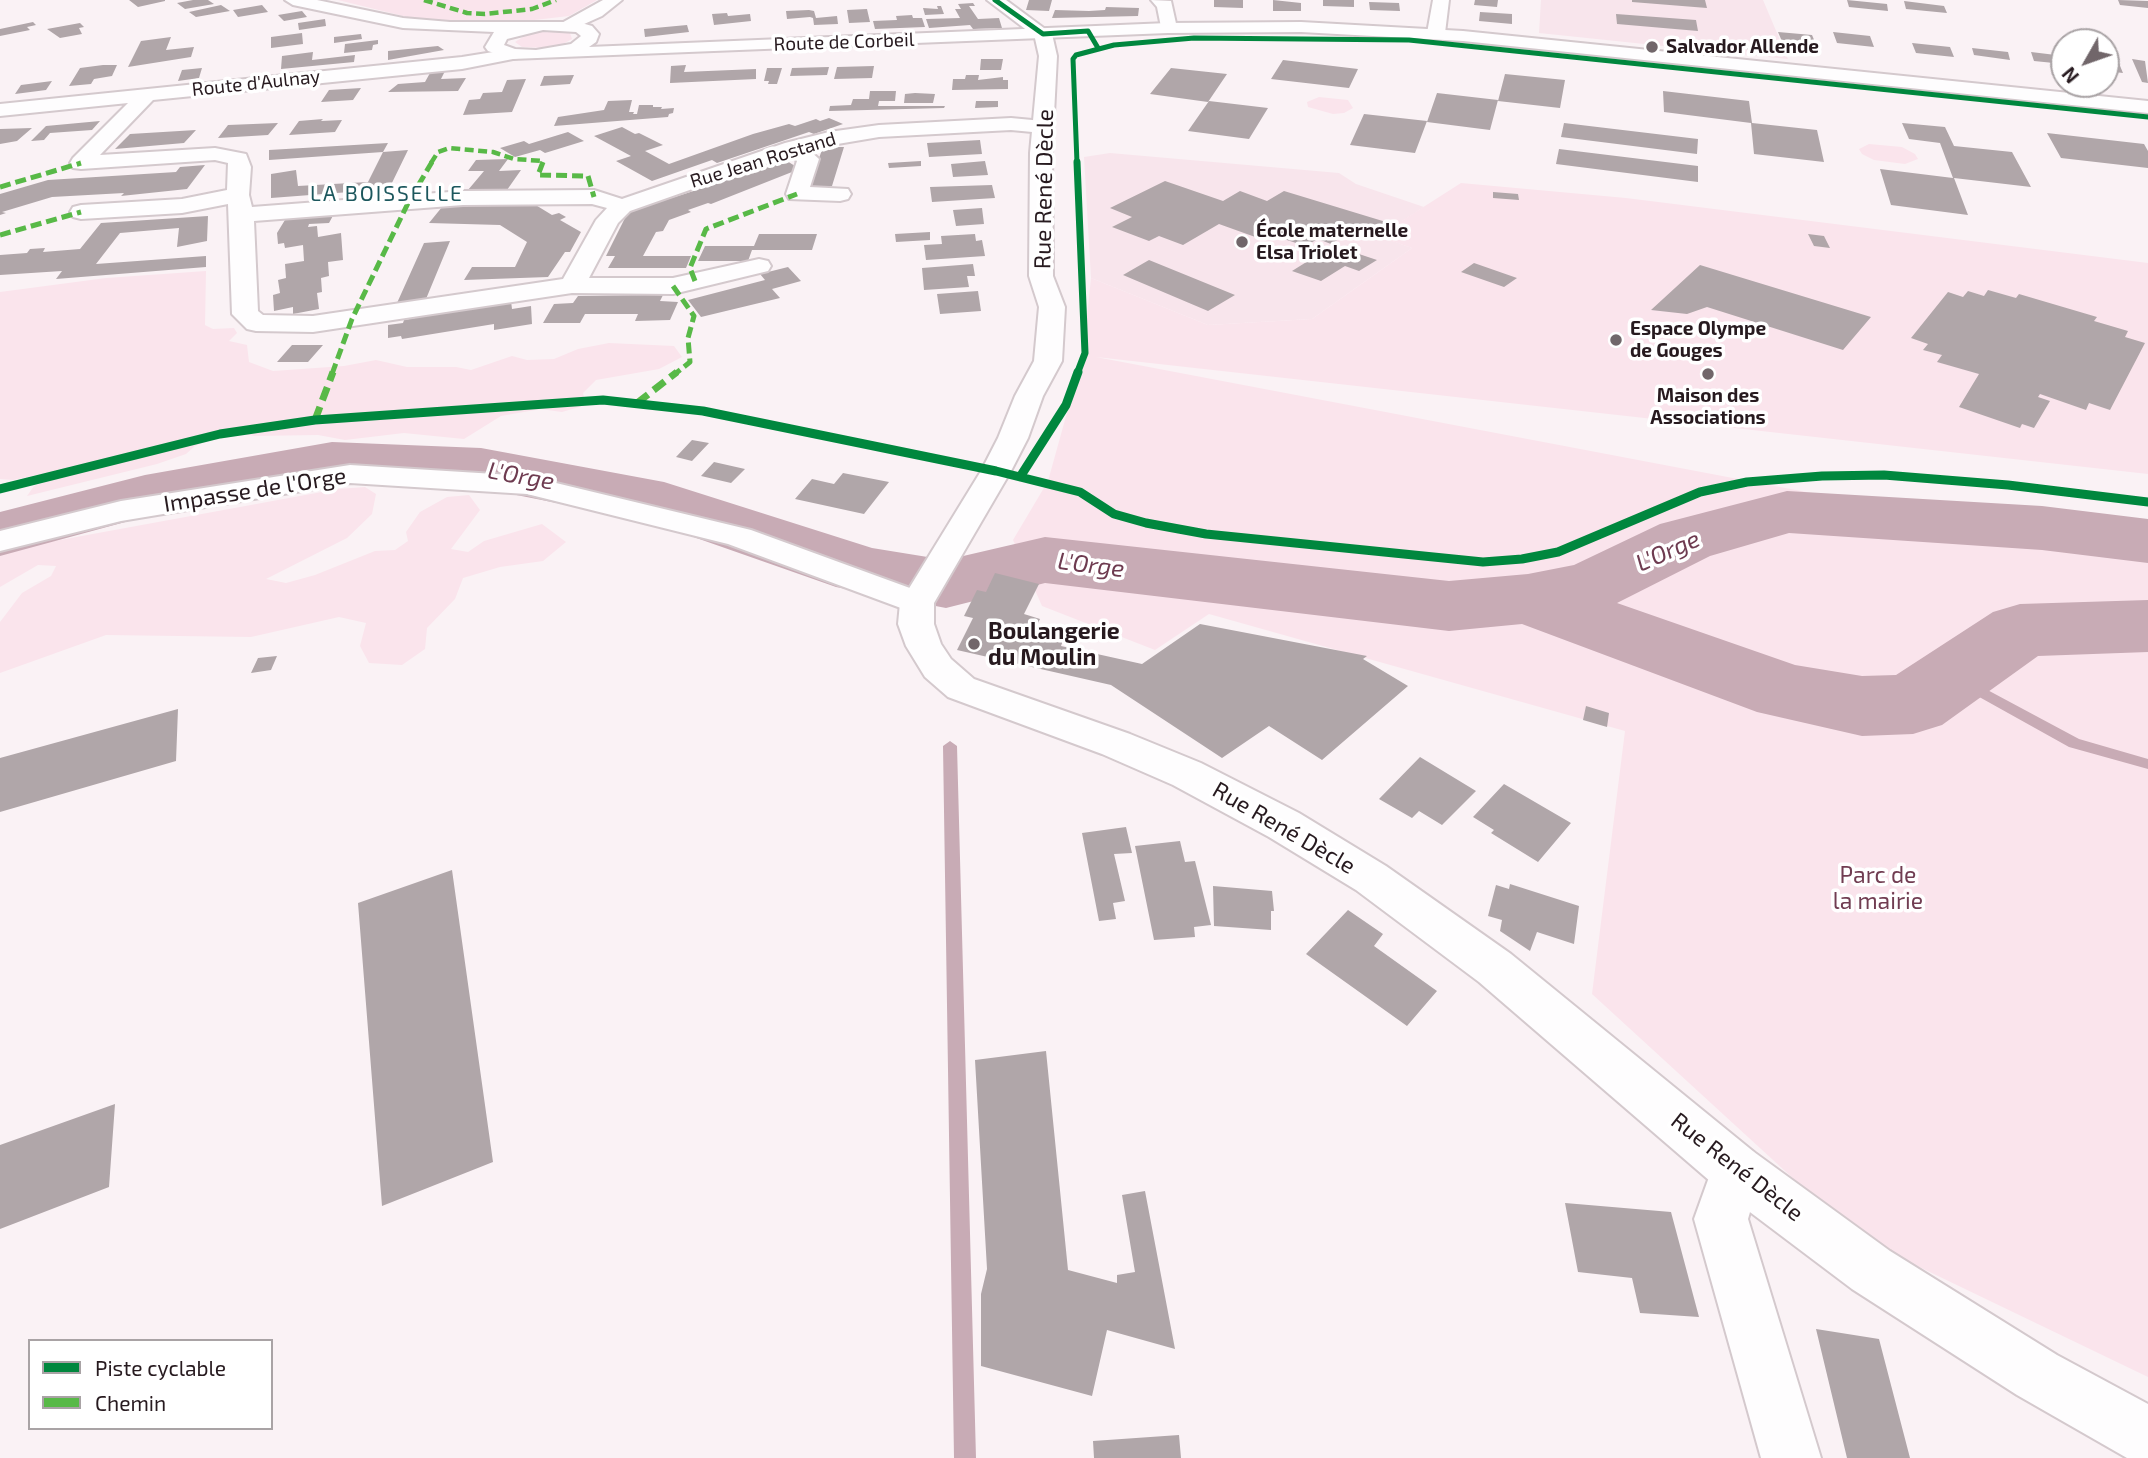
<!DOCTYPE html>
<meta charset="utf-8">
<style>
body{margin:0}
#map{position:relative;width:2148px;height:1458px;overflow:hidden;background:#faf2f5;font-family:"Exo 2",sans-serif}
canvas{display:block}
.legend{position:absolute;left:28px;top:1339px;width:245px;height:91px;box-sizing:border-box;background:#fff;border:2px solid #a9a3a5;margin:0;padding:9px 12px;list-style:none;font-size:21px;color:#271a1f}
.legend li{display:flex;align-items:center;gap:14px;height:35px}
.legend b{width:35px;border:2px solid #a9a3a5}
.north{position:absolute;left:2050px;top:28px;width:70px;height:70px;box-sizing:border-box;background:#fff;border:2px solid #a9a3a5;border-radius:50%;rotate:230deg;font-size:19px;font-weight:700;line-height:28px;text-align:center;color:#271a1f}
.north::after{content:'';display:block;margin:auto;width:24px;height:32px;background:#71666a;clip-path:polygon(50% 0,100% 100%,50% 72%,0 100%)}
</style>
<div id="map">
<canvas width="2148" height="1458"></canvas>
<ul class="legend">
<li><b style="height:9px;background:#00873e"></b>Piste cyclable</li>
<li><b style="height:9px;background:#58b947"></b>Chemin</li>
</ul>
<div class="north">N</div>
</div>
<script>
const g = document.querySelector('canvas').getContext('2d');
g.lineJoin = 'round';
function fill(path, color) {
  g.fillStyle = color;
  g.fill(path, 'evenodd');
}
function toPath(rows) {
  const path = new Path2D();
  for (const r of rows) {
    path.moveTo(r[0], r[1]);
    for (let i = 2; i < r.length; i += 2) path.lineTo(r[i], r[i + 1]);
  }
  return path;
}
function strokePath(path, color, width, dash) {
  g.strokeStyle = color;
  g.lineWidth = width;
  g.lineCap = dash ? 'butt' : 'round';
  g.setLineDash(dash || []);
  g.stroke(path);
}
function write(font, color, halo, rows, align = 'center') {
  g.font = font + ' "Exo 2",sans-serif';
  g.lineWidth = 7;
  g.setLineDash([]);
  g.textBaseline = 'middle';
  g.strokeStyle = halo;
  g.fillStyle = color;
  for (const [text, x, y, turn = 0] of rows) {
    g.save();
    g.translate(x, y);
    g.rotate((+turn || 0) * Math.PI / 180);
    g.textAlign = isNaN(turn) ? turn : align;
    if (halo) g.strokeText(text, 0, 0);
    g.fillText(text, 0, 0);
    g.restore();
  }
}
fill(toPath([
 [1541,0,1763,0,1788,59,1539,33],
 [1110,153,1339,173,1356,184,1424,207,1379,236,1412,248,1312,319,1208,325,1091,278,1084,157]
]), '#f8e5ec');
fill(toPath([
 [338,0,597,0,569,16,500,24,411,18],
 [558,30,570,33,572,39,563,44,546,48,522,47,515,42,529,33],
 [1319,97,1348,100,1353,108,1344,113,1333,114,1308,107,1307,102],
 [1869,144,1902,147,1915,154,1918,159,1905,164,1874,160,1862,154,1859,149],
 [1461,183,1626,198,2148,263,2148,474,1096,357,1817,494,2148,538,2148,1377,1857,1237,1592,994,1625,731,1209,614,1155,650,1042,606,1013,540,1048,481,1083,355,1091,278,1208,325,1312,319,1412,248,1378,236],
 [206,271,205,325,213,329,234,328,237,333,229,341,247,345,249,362,273,371,344,366,376,360,407,367,456,367,471,370,512,356,527,360,554,359,578,349,609,343,674,346,682,357,659,369,596,380,583,393,586,405,562,412,541,409,501,416,464,439,404,433,345,440,318,435,254,436,232,431,195,446,186,454,157,464,27,496,34,486,81,470,66,469,13,480,0,479,0,292,106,278],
 [365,487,376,494,372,514,347,538,266,579,286,583,315,575,375,551,395,550,408,541,406,532,420,512,447,497,469,495,480,510,451,549,468,552,484,541,542,524,566,542,543,561,500,567,463,578,455,599,427,628,425,649,402,665,369,663,360,646,366,623,339,617,251,637,106,635,0,673,0,622,22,593,51,576,56,566,38,565,0,587,0,551,338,489]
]), '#fae4ec');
fill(toPath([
 [1952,671,2079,739,2148,759,2148,769,2069,747,1947,679,1945,676,1952,671],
 [950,741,957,746,976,1458,954,1458,943,746,950,741]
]), '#c8abb5');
fill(toPath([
 [332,442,481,448,664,482,872,548,946,560,1045,537,1449,581,1528,574,1574,565,1660,524,1787,491,2042,506,2148,519,2148,563,2042,550,1789,533,1710,556,1617,603,1795,665,1862,676,1896,675,1993,612,2020,604,2148,600,2148,652,2038,656,1942,725,1913,734,1862,736,1757,712,1522,624,1449,631,1045,583,946,608,836,587,648,521,481,488,332,482,151,515,0,556,0,512,145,475,332,442]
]), '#c8abb5');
fill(toPath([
 [129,0,165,0,165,1,138,7],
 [193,0,208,0,214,4,185,9,177,3],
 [1029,0,1052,0,1049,11,1026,10],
 [1214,0,1243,0,1243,8,1214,7],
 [1273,0,1301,3,1301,11,1273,11],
 [1323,0,1354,0,1354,7,1323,6],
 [1475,0,1498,0,1497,7,1474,5],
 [1632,0,1705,0,1707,8,1632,2],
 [1847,0,1887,4,1888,11,1849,7],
 [2118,0,2148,1,2148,8,2120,5],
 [1904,1,1944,6,1947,13,1906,9],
 [1369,2,1399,3,1400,11,1370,10],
 [973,3,975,6,969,6,978,19,999,18,1002,28,973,29,970,25,929,28,926,19,960,18,955,9,961,9,958,4],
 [221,5,230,11,196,17,189,12],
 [262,5,268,12,238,17,233,10],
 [937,6,941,6,944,14,925,15,923,8,938,9],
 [1106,7,1139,8,1138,16,1052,18,1055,10,1089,11,1105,10],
 [867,9,870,22,849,23,847,10],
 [809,10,814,11,816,18,837,16,838,24,814,25,813,18,810,17,787,19,786,11],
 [302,11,307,17,284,21,278,15],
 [1480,12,1512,14,1512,24,1479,21],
 [727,13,728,16,750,14,751,21,714,25,712,14],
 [1616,14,1696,20,1698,31,1617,24],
 [912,15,913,18,922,18,925,27,875,29,873,21,897,20,896,16],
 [325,19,326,26,299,30,298,23],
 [33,22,36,25,27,27,30,30,0,36,0,29],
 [80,23,84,27,79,28,82,34,60,38,47,29],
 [687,25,689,32,645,37,644,29],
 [1778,32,1812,35,1818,49,1784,46],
 [1833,32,1870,36,1874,47,1837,43],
 [302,33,303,44,271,48,271,37],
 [361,34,362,39,334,43,334,37],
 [171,37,166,50,194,47,191,57,128,67,141,41],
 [378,40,378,44,373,45,372,50,344,53,345,44],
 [1912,43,1950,47,1954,57,1916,53],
 [1746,45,1783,48,1785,56,1748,52],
 [438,46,444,50,388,60,388,51],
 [1972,48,2008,52,2010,60,1974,55],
 [313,52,312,60,355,55,354,62,281,69,282,56],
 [2031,52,2064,56,2064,64,2034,61],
 [981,59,1003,59,1001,70,980,70],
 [2106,59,2118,61,2123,73,2106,71],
 [2132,59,2145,61,2148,83,2142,82],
 [1283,60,1358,69,1349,88,1271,79],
 [103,65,117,65,112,76,94,79,91,84,69,86,80,68],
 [686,65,684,72,756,69,756,79,670,83,671,66],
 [874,66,872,78,834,79,837,67],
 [829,67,827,75,790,76,792,68],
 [202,68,199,78,178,81,182,70],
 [767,68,782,68,777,84,768,84,769,81,764,81],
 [1171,68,1227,74,1208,102,1150,94],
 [445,71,441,79,466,78,458,91,388,92,398,84,425,82,430,73],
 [1505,74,1565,80,1560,108,1498,101],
 [574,75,570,84,540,86,544,76],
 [966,75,979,75,978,80,1003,77,1003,80,1008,80,1008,89,952,90,953,79,965,79],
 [526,79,512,112,463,115,469,100,480,99,483,93,502,92,507,80],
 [52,81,46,90,15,94,21,85],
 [361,88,353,100,321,102,329,90],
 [870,91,896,91,895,101,879,101,878,106,945,106,944,108,829,111,830,106,851,105,853,99,869,99],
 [1663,91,1749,101,1752,123,1817,130,1824,162,1754,154,1751,123,1664,112],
 [915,93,935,94,933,103,904,103,905,94],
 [1437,93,1498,100,1490,130,1427,122],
 [632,100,629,112,634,112,633,114,637,114,639,105,653,105,653,107,662,107,661,109,674,108,673,113,669,114,668,117,554,126,558,117,604,110,608,101],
 [976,101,998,101,998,107,975,108],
 [1209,101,1268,108,1249,139,1188,131],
 [1364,114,1427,121,1415,153,1350,145],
 [829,118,843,124,814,134,809,132,717,163,712,160,652,181,616,161,631,156,594,136,622,127,635,134,639,133,663,145,645,151,669,164,753,134,789,124,795,126,816,119,820,121],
 [323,119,321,121,342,120,335,132,289,135,299,121],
 [100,121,92,130,50,133,44,140,31,141,46,126],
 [278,123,268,135,218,138,228,125],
 [1564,123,1698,139,1697,154,1561,137],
 [1902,123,1945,127,1954,146,2012,152,2031,187,1954,178,1968,215,1891,205,1880,169,1953,178,1940,143,1909,139],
 [32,128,17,141,0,144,0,129],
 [196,130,184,143,115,149,130,134],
 [568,132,584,141,545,153,540,150,515,157,500,148,524,141,529,144],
 [2047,133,2144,144,2148,151,2148,168,2061,158],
 [980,140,982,154,929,157,927,143],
 [388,143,383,152,269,160,269,150],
 [823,147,844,147,832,186,809,186],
 [1559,149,1698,166,1698,182,1556,164],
 [408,150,389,189,271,198,271,174,296,170,298,186,368,182,383,152],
 [508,159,499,171,521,170,507,190,468,190,484,171,468,171,476,160],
 [787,161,795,166,792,172,711,204,708,203,688,210,691,212,669,220,663,231,656,232,643,256,691,256,686,268,608,268,615,256,606,256,628,212],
 [921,161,921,166,889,168,888,163],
 [985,161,988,175,953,177,951,164],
 [205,165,187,189,121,196,124,193,52,197,2,212,6,213,0,215,0,194,48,180,176,172,180,167],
 [1165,181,1223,201,1240,191,1267,201,1284,191,1386,222,1367,235,1353,230,1331,244,1318,239,1305,246,1266,233,1258,238,1219,224,1183,245,1159,236,1149,241,1112,227,1132,217,1110,208],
 [992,185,995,198,932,202,930,187],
 [1493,192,1518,194,1519,200,1493,198],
 [490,204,534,204,552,215,559,213,566,217,560,220,581,232,570,252,565,252,548,277,464,280,472,267,515,267,527,242,500,225,429,223,442,207],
 [982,208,984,224,956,226,953,210],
 [335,212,329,223,309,224,308,227,317,226,318,237,341,233,343,260,328,262,329,276,321,278,322,292,317,293,319,309,293,314,293,307,274,311,273,295,280,293,278,280,286,278,285,264,304,261,303,245,285,248,284,243,278,244,277,233,288,215],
 [208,216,207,241,177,247,179,228,120,233,96,264,206,256,206,267,56,279,62,271,0,275,0,255,27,253,30,249,45,248,43,252,80,249,101,223],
 [930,232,930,240,896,242,895,234],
 [759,234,817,234,812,250,752,250,748,261,698,261,705,246,754,246],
 [975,234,976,241,982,240,985,256,926,260,924,245,942,244,941,236],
 [1808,234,1824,236,1830,248,1814,246],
 [450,241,426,299,397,303,424,243],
 [1347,250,1377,260,1359,271,1345,266,1321,281,1292,271,1316,256,1330,261],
 [1149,260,1235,295,1208,311,1123,275],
 [1474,263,1517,278,1504,287,1461,272],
 [973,264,975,276,967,276,969,287,924,290,922,268],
 [1700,265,1871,317,1843,350,1707,307,1687,314,1651,310],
 [788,267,801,281,772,289,780,298,701,317,688,300,765,280,760,274],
 [1988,290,2016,298,2019,294,2097,317,2094,321,2128,331,2125,337,2145,343,2110,410,2089,403,2086,410,2040,394,2038,397,2050,401,2034,428,2022,424,2020,428,1959,407,1979,374,1937,362,1942,355,1923,350,1928,344,1911,338,1948,292,1963,297,1968,291,1984,296],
 [978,291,981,311,940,314,937,294],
 [648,293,664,293,660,301,678,302,670,320,635,321,638,314,585,314,580,323,543,323,554,304,573,303,578,296,647,295],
 [511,301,512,309,531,306,532,324,494,330,494,324,402,339,401,336,388,338,388,325,403,323,404,320],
 [292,345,323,345,308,362,277,362],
 [692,440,709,443,692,461,676,457],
 [714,462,745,469,731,483,701,476],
 [843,473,889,482,864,514,795,499,812,479,834,484],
 [995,573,1039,584,1024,614,1040,619,1036,627,1065,635,1061,646,1142,664,1200,624,1367,656,1363,659,1408,686,1322,760,1269,726,1222,758,1111,685,957,650,973,618,964,616,977,590,986,592],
 [277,656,271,670,251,673,258,658],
 [1586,706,1609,713,1607,727,1583,720],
 [178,709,176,761,0,812,0,758],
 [1420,757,1476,791,1442,825,1419,811,1412,818,1379,799],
 [1504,784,1571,823,1538,862,1491,833,1494,830,1473,817],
 [1126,827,1132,853,1114,854,1125,901,1113,903,1116,919,1099,921,1082,833],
 [1180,841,1185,862,1195,861,1211,925,1194,927,1195,937,1154,940,1135,846],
 [452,870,493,1162,382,1206,358,903],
 [1510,884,1579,906,1574,944,1537,932,1530,951,1500,931,1502,920,1488,916,1496,885,1509,889],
 [1213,886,1272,891,1274,911,1271,911,1271,930,1214,926],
 [1348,910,1383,934,1374,946,1437,991,1407,1026,1306,954],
 [1046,1051,1068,1270,1117,1283,1117,1275,1135,1272,1122,1195,1145,1191,1175,1349,1107,1330,1092,1396,981,1366,981,1294,987,1269,975,1060],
 [115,1104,109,1187,0,1229,0,1145],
 [1565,1203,1671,1212,1699,1317,1640,1313,1632,1278,1578,1272],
 [1816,1329,1879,1339,1910,1458,1847,1458],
 [1179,1435,1181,1458,1094,1458,1093,1441]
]), '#b0a6a9');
const minor = toPath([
 [603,0,622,0,602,16,573,29,567,30,558,25,603,0],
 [987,0,1006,0,1052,34,1049,38,1037,38,987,0],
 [1151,0,1171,1,1177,28,1174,32,1162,32,1157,7,1151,0],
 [1433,0,1449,0,1445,33,1436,38,1427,33,1433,0],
 [512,49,521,54,518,58,462,69,153,100,100,155,215,148,246,154,251,167,249,195,252,207,463,191,594,190,622,199,785,143,829,132,879,125,1011,118,1043,121,1050,123,1053,127,1050,131,1043,133,1011,130,879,137,808,149,819,159,810,187,848,189,851,194,848,199,840,201,789,199,786,194,797,161,789,155,630,211,618,223,589,278,673,278,759,259,768,261,771,266,768,271,673,294,572,293,313,332,256,331,247,329,232,314,228,204,182,213,81,219,73,217,70,212,73,207,81,205,182,199,227,190,228,163,215,160,81,169,73,168,70,163,73,158,128,103,0,116,0,104,462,57,512,49],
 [592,204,607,208,596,220,563,279,313,316,263,315,258,311,254,221,463,205,592,204],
 [350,465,527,476,751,530,929,595,934,603,929,611,917,614,728,544,527,494,350,483,121,521,0,551,0,531,121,501,350,465],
 [1736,1145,1754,1152,1762,1170,1748,1219,1821,1458,1761,1458,1694,1219,1718,1152,1736,1145]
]);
const tertiary = toPath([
 [1043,29,1052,34,1057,56,1052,153,1053,276,1065,307,1062,361,1043,396,1028,438,1011,471,934,603,934,624,941,644,951,659,974,679,1130,734,1201,763,1299,813,1386,866,1511,954,1754,1152,1890,1251,2057,1355,2148,1404,2148,1458,2127,1458,2017,1395,1852,1289,1718,1188,1479,982,1356,890,1269,837,1173,785,1102,754,948,697,925,677,906,646,898,624,900,603,981,471,998,438,1015,396,1034,361,1039,307,1029,276,1030,153,1039,56,1034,34,1043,29]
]);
const secondary = toPath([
 [285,0,317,0,403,18,450,22,578,22,592,26,599,34,596,42,589,47,1168,23,1301,22,1463,31,2148,101,2148,113,1463,41,1301,32,1168,33,512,59,488,51,485,47,494,32,403,28,293,5,285,0],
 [543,30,576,32,581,36,571,44,536,50,515,49,504,45,507,39,543,30]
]);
strokePath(minor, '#d4c9cd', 4);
strokePath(tertiary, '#d4c9cd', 4);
strokePath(secondary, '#d4c9cd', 4);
fill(minor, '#fefdfe');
fill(tertiary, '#fefdfe');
fill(secondary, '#fefdfe');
strokePath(toPath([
 [424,0,467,13,485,14,532,9,556,0],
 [431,163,438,152,449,148,493,152,514,159,543,161,542,163]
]), '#58b947', 4.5, [9, 4.5]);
strokePath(toPath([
 [543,162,538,175,588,176,594,197],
 [0,187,81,163],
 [0,235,81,212],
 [695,281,690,268,706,229,797,194],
 [673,286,694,316,688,338,690,362,675,374],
 [332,374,352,319,409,201,432,162]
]), '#58b947', 5, [11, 5]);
strokePath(toPath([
 [637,403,677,372],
 [315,420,333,372]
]), '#58b947', 7, [14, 7]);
strokePath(toPath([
 [995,0,1043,34,1088,31,1098,48],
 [1077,163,1073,59,1076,55,1114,45,1194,38,1409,40,2148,117]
]), '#00873e', 5);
strokePath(toPath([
 [1077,162,1085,353,1077,374]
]), '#00873e', 7);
strokePath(toPath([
 [1020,477,1066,405,1078,372],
 [0,489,220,434,315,420,603,400,703,411,996,471,1080,492,1114,514,1146,523,1206,534,1483,562,1522,559,1558,552,1700,492,1747,482,1822,476,1884,475,2008,485,2148,502]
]), '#00873e', 9);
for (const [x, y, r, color] of [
 [1652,47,7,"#71666a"],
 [1242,242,7,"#71666a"],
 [1616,340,7,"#71666a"],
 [1708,374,7,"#71666a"],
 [974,644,7,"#71666a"]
]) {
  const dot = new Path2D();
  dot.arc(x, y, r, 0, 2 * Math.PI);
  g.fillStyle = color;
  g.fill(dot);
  strokePath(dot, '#fff', 2.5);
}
write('19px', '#271a1f', '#fff', [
 ["Route de Corbeil",844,42,-2],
 ["Route d'Aulnay",256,83,-6],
 ["Rue Jean Rostand",763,160,-17]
]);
write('bold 19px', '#271a1f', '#fff', [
 ["Salvador Allende",1666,47],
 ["École maternelle",1256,231],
 ["Elsa Triolet",1256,253],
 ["Espace Olympe",1630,329],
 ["de Gouges",1630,351],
 ["Maison des",1708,396,"center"],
 ["Associations",1708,418,"center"]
], 'left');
g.letterSpacing = '2px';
write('21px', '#1c575d', '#fff', [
 ["LA BOISSELLE",387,194]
]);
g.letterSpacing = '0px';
write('23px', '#271a1f', '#fff', [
 ["Rue René Dècle",1044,189,-89],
 ["Impasse de l'Orge",255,490,-9],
 ["Rue René Dècle",1284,828,30],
 ["Rue René Dècle",1737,1167,38]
]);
write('bold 23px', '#271a1f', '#fff', [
 ["Boulangerie",988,631],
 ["du Moulin",988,657]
], 'left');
write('23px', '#713d52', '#fff', [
 ["Parc de",1878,875],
 ["la mairie",1878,901]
]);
write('italic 24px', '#6e3b50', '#fff', [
 ["L'Orge",521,476,10],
 ["L'Orge",1668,551,-24],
 ["L'Orge",1091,565,7]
]);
</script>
